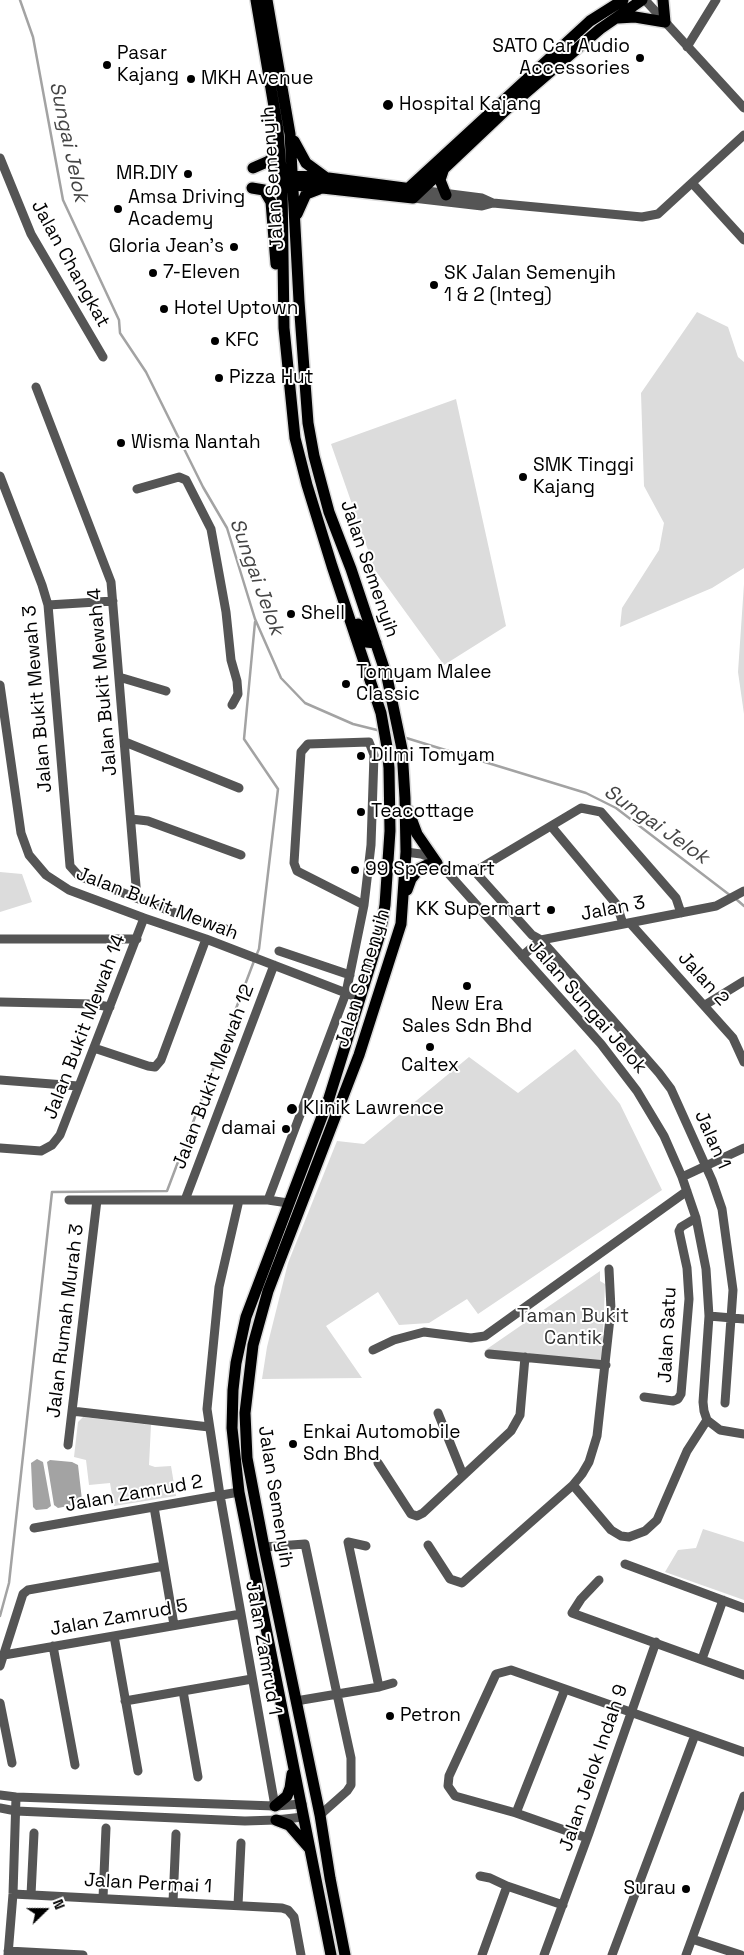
<!DOCTYPE html>
<style>
body{margin:0}
#map{position:relative;width:744px;height:1955px;overflow:hidden;background:#fff;font-family:"Space Grotesk",sans-serif}
canvas{display:block}
.north{position:absolute;left:20px;top:1885px;width:50px;height:50px;-webkit-text-stroke:4px #fff;paint-order:stroke;rotate:68deg;font-size:14px;font-weight:700;line-height:20px;text-align:center;color:#000}
.north::after{content:'';display:block;margin:auto;width:18px;height:22px;background:#000;clip-path:polygon(50% 0,100% 100%,50% 72%,0 100%)}
</style>
<div id="map">
<canvas width="744" height="1955"></canvas>
<div class="north">N</div>
</div>
<script>
const g = document.querySelector('canvas').getContext('2d');
g.lineJoin = 'round';
function fill(path, color) {
  g.fillStyle = color;
  g.fill(path, 'evenodd');
}
function toPath(rows) {
  const path = new Path2D();
  for (const r of rows) {
    path.moveTo(r[0], r[1]);
    for (let i = 2; i < r.length; i += 2) path.lineTo(r[i], r[i + 1]);
  }
  return path;
}
function strokePath(path, color, width, dash) {
  g.strokeStyle = color;
  g.lineWidth = width;
  g.lineCap = dash ? 'butt' : 'round';
  g.setLineDash(dash || []);
  g.stroke(path);
}
function write(font, color, halo, rows, align = 'center') {
  g.font = font + ' "Space Grotesk",sans-serif';
  g.lineWidth = 4;
  g.setLineDash([]);
  g.textBaseline = 'middle';
  g.strokeStyle = halo;
  g.fillStyle = color;
  for (const [text, x, y, turn = 0] of rows) {
    g.save();
    g.translate(x, y);
    g.rotate((+turn || 0) * Math.PI / 180);
    g.textAlign = isNaN(turn) ? turn : align;
    if (halo) g.strokeText(text, 0, 0);
    g.fillText(text, 0, 0);
    g.restore();
  }
}
fill(toPath([
 [697,312,728,327,738,357,744,362,744,568,712,588,620,627,622,608,659,550,664,523,644,486,641,393],
 [456,399,506,626,444,665,375,570,331,444],
 [744,584,744,714,738,672],
 [0,872,22,874,32,902,0,912],
 [575,1049,620,1104,662,1190,478,1314,467,1299,429,1323,399,1325,378,1292,326,1326,362,1378,262,1379,267,1347,288,1263,337,1141,364,1144,469,1057,518,1093],
 [600,1271,600,1281,605,1284,602,1362,484,1351],
 [83,1417,151,1425,149,1465,155,1467,171,1466,176,1496,114,1506,110,1483,89,1485,86,1460,74,1457,78,1422],
 [703,1529,744,1542,744,1600,665,1572,678,1550,696,1548]
]), '#dcdcdc');
fill(toPath([
 [37,1459,43,1462,51,1506,47,1509,36,1510,33,1507,31,1463],
 [50,1460,72,1462,78,1465,82,1500,78,1504,58,1508,54,1505,47,1462]
]), '#a3a3a3');
strokePath(toPath([
 [20,0,33,37,63,200,119,320,120,333,146,372,203,487,227,528,255,619,281,678,305,703,353,724,381,731],
 [255,622,244,739,278,789,259,949,256,956],
 [403,737,586,793,616,808,731,896],
 [736,899,744,906],
 [0,1616,9,1583,52,1192,167,1191,254,961]
]), '#a3a3a3', 2.5);
const major = toPath([
 [256,0,278,130,282,183,284,328,295,438,307,485,332,566,381,713,387,747,389,768,390,831,385,905,380,934,329,1098,246,1317,236,1363,233,1390,232,1428,239,1492,331,1955],
 [267,0,290,134,299,301,308,423,314,456,329,512,351,569,387,677,402,749,405,798,406,852,401,924,359,1055,268,1291,253,1345,245,1413,247,1458,264,1547,320,1815,330,1878,345,1955],
 [618,18,635,17,665,22,663,0],
 [294,141,306,163,325,177],
 [253,168,269,161,273,156,276,145],
 [444,168,440,180,446,195],
 [287,176,321,177,412,189],
 [286,184,413,198,508,108,600,29,642,0],
 [252,188,264,190,271,202,276,264],
 [401,195,590,21,623,0],
 [297,214,306,194,319,189],
 [358,624,366,642,376,643],
 [407,890,411,879,419,869,427,865,437,863,417,834,408,810],
 [275,1806,287,1796,290,1788,292,1774],
 [276,1820,289,1825,309,1848]
]);
strokePath(major, '#dbdbdb', 14);
strokePath(toPath([
 [645,0,744,108],
 [687,47,716,0],
 [0,158,31,234,103,357],
 [692,183,744,240],
 [419,190,482,198,493,203,642,217,658,214,744,135],
 [413,198,482,206,493,203],
 [36,387,111,582,137,898],
 [0,476,42,585,48,605,70,866,79,876,178,914,229,930],
 [137,489,179,477,186,480,211,529,226,612,231,660,237,681,238,694,232,705],
 [48,605,113,601],
 [119,677,166,691],
 [0,685,21,833,29,855,46,875,69,890,144,918,206,939,359,998],
 [125,742,239,788],
 [131,819,148,821,241,855],
 [551,826,617,905,623,924],
 [406,852,421,854,427,856,448,873,601,1044,637,1091,664,1136,682,1177,696,1218,706,1269,709,1316,703,1402,704,1411,707,1420,720,1430,744,1434],
 [681,913,676,898,601,812,581,808,477,870,478,875,532,935,541,940,611,1018,659,1073,671,1089,712,1180,722,1209,733,1290,725,1403],
 [630,923,733,1038,744,1062],
 [0,939,137,939],
 [279,951,350,975],
 [522,956,541,940,716,906,744,891],
 [0,1002,93,1004,110,1007],
 [705,1005,744,981],
 [94,1048,148,1066,155,1067,161,1060,206,939],
 [0,1080,78,1086],
 [0,1148,41,1151,52,1145,60,1135,144,918],
 [682,1177,744,1148],
 [69,1200,268,1200,288,1203],
 [185,1200,274,965],
 [239,1200,219,1287,207,1409,220,1495,275,1806],
 [268,1200,346,993,364,905,371,845,374,755,369,742,308,744,301,752,294,863,297,871,364,905],
 [709,1316,744,1319],
 [373,1350,394,1340,424,1332,471,1338,485,1336,687,1191],
 [489,1354,606,1365],
 [644,1397,673,1401,678,1399,681,1394,689,1299,687,1268,679,1231,681,1227,696,1218],
 [72,1411,209,1427],
 [438,1413,463,1475],
 [68,1445,97,1200],
 [378,1463,411,1514,417,1516,423,1513,511,1431,520,1415,525,1357],
 [573,1485,611,1530,621,1536,629,1537,645,1531,657,1520,687,1451,707,1420],
 [154,1507,174,1625],
 [34,1528,239,1492],
 [428,1545,450,1579,462,1583,573,1485,582,1474,589,1462,597,1436,611,1309,609,1269],
 [366,1546,348,1542,379,1687],
 [264,1547,305,1544,337,1694,351,1758,351,1785,347,1791,320,1815],
 [625,1564,744,1608],
 [599,1580,581,1599,572,1613,744,1675],
 [114,1636,138,1771],
 [53,1646,75,1765],
 [4,1655,241,1614],
 [702,1659,723,1600],
 [0,1666,23,1594,28,1590,164,1566],
 [183,1691,198,1777],
 [125,1701,252,1679],
 [296,1701,379,1687,393,1683],
 [0,1703,12,1763],
 [0,1795,16,1797,275,1806,302,1804],
 [0,1808,16,1811,245,1821,276,1820,303,1817],
 [516,1813,565,1689],
 [587,1838,516,1813,455,1796,448,1786,449,1776,496,1674,511,1670,744,1752],
 [480,1876,490,1878,507,1886,563,1905],
 [13,1894,282,1908,288,1910,294,1917,301,1955],
 [31,1895,34,1833],
 [103,1898,106,1828],
 [173,1902,176,1834],
 [238,1905,241,1843],
 [692,1939,741,1955],
 [8,1951,83,1955],
 [8,1955,13,1894,16,1797],
 [482,1955,507,1886],
 [544,1955,589,1833,656,1642],
 [612,1955,695,1735],
 [686,1955,744,1796]
]), '#555', 9);
strokePath(major, '#000', 11);
for (const [x, y, r, color] of [
 [640,58,5,"#000"],
 [107,65,5,"#000"],
 [191,79,5,"#000"],
 [388,105,6,"#000"],
 [188,174,5,"#000"],
 [118,209,5,"#000"],
 [234,247,5,"#000"],
 [153,273,5,"#000"],
 [434,285,5,"#000"],
 [164,309,5,"#000"],
 [215,341,5,"#000"],
 [219,378,5,"#000"],
 [121,443,5,"#000"],
 [523,477,5,"#000"],
 [291,614,5,"#000"],
 [346,684,5,"#000"],
 [361,756,5,"#000"],
 [361,812,5,"#000"],
 [355,870,5,"#000"],
 [551,910,5,"#000"],
 [467,986,5,"#000"],
 [430,1047,5,"#000"],
 [292,1109,6,"#000"],
 [286,1129,5,"#000"],
 [293,1444,5,"#000"],
 [390,1716,5,"#000"],
 [686,1889,5,"#000"]
]) {
  const dot = new Path2D();
  dot.arc(x, y, r, 0, 2 * Math.PI);
  g.fillStyle = color;
  g.fill(dot);
  strokePath(dot, '#fff', 2);
}
write('19px', '#000', '#fff', [
 ["SATO Car Audio",630,47,"right"],
 ["Accessories",630,69,"right"],
 ["Pasar",117,54],
 ["Kajang",117,76],
 ["MKH Avenue",201,79],
 ["Hospital Kajang",399,105],
 ["MR.DIY",178,174,"right"],
 ["Amsa Driving",128,198],
 ["Academy",128,220],
 ["Gloria Jean's",224,247,"right"],
 ["7-Eleven",163,273],
 ["SK Jalan Semenyih",444,274],
 ["1 & 2 (Integ)",444,296],
 ["Hotel Uptown",174,309],
 ["KFC",225,341],
 ["Pizza Hut",229,378],
 ["Wisma Nantah",131,443],
 ["SMK Tinggi",533,466],
 ["Kajang",533,488],
 ["Shell",301,614],
 ["Tomyam Malee",356,673],
 ["Classic",356,695],
 ["Dilmi Tomyam",371,756],
 ["Teacottage",371,812],
 ["99 Speedmart",365,870],
 ["KK Supermart",541,910,"right"],
 ["New Era",467,1005,"center"],
 ["Sales Sdn Bhd",467,1027,"center"],
 ["Caltex",430,1066,"center"],
 ["Klinik Lawrence",303,1109],
 ["damai",276,1129,"right"],
 ["Enkai Automobile",303,1433],
 ["Sdn Bhd",303,1455],
 ["Petron",400,1716],
 ["Surau",676,1889,"right"]
], 'left');
write('19px', '#000', '#fff', [
 ["Jalan Semenyih",273,178,-94],
 ["Jalan Changkat",70,264,61],
 ["Jalan Semenyih",369,569,71],
 ["Jalan Bukit Mewah 4",103,682,-95],
 ["Jalan Bukit Mewah 3",38,699,-95],
 ["Jalan Bukit Mewah",157,904,21],
 ["Jalan 3",613,909,-11],
 ["Jalan Semenyih",363,978,-73],
 ["Jalan 2",703,979,48],
 ["Jalan Sungai Jelok",587,1007,49],
 ["Jalan Bukit Mewah 14",85,1027,-69],
 ["Jalan Bukit Mewah 12",214,1077,-69],
 ["Jalan 1",712,1140,66],
 ["Jalan Rumah Murah 3",66,1321,-83],
 ["Jalan Satu",668,1335,-87],
 ["Jalan Zamrud 2",134,1494,-10],
 ["Jalan Semenyih",275,1497,81],
 ["Jalan Zamrud 5",119,1618,-10],
 ["Jalan Zamrud 1",263,1648,80],
 ["Jalan Jelok Indah 9",594,1768,-71],
 ["Jalan Permai 1",148,1884,3]
]);
write('19px', '#333', '#fff', [
 ["Taman Bukit",573,1317],
 ["Cantik",573,1339]
]);
write('italic 20px', '#444', '#fff', [
 ["Sungai Jelok",68,142,78],
 ["Sungai Jelok",256,577,70],
 ["Sungai Jelok",656,825,35]
]);
</script>
